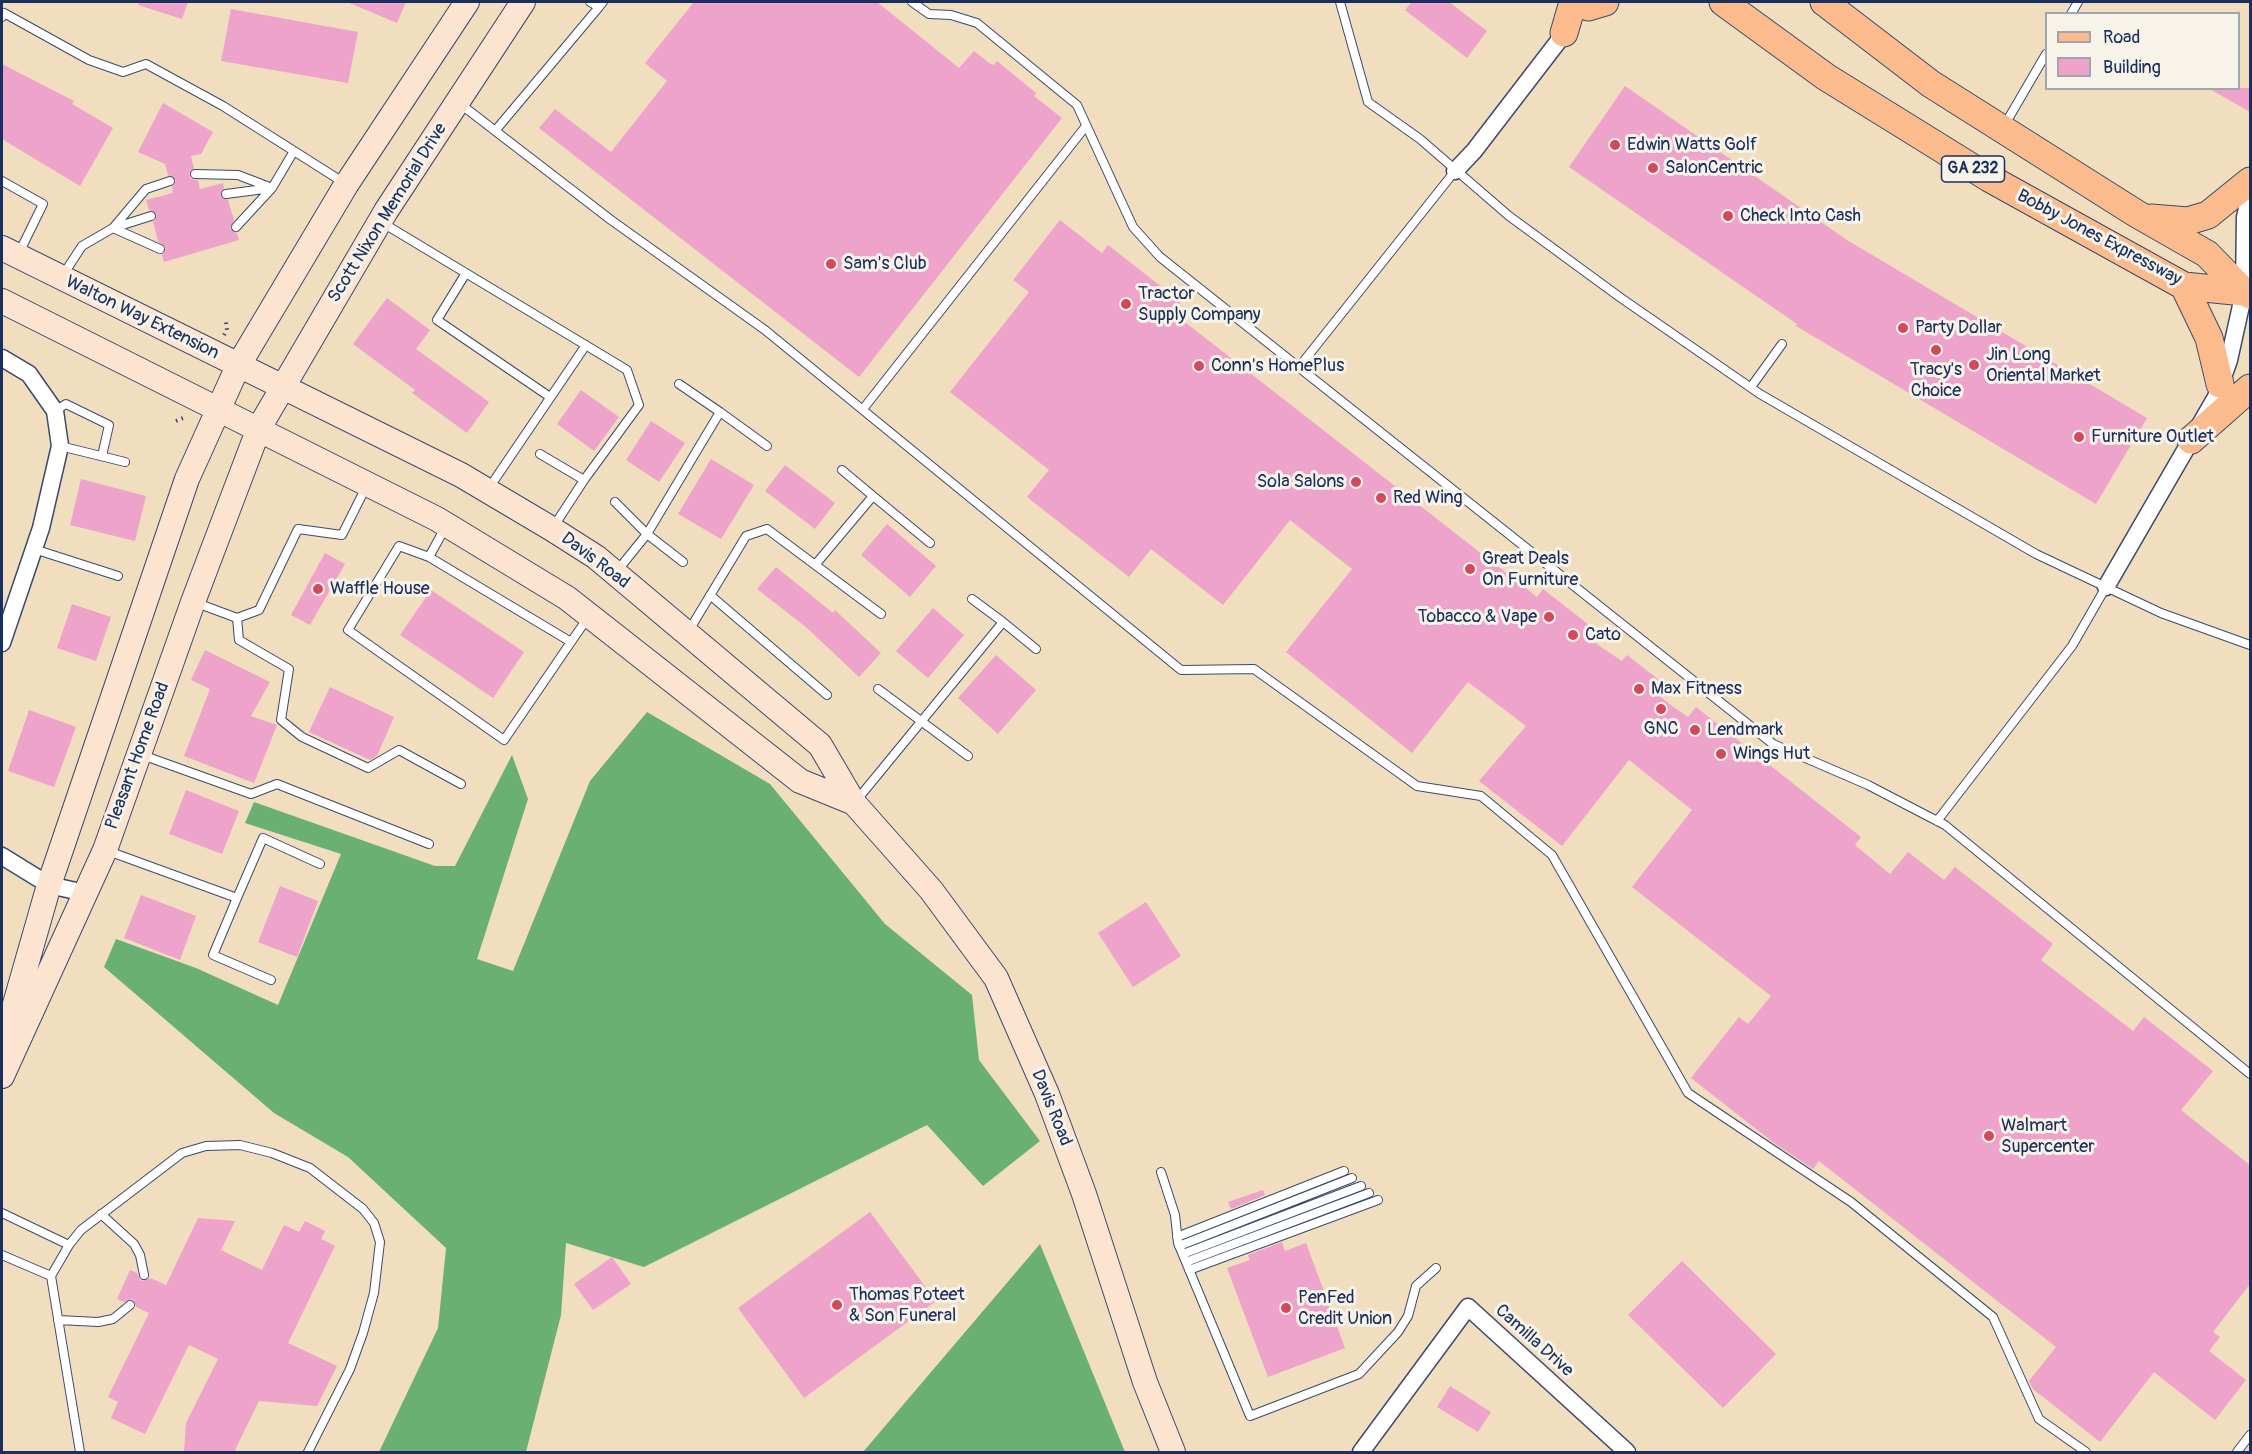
<!DOCTYPE html>
<style>
body{margin:0}
#map{position:relative;width:2252px;height:1454px;overflow:hidden;background:#f0debf;font-family:Pangolin,sans-serif}
canvas{display:block}
.frame{position:absolute;inset:0;border:3px solid #1b2f5e;pointer-events:none}
.legend{position:absolute;left:2045px;top:12px;width:195px;height:78px;box-sizing:border-box;background:#f7f3e8;border:2px solid #9fa5b1;margin:0;padding:8px 10px;list-style:none;font-size:18px;color:#1b2f5e}
.legend li{display:flex;align-items:center;gap:12px;height:30px}
.legend b{width:30px;border:2px solid #9fa5b1}
</style>
<div id="map">
<canvas width="2252" height="1454"></canvas>
<div class="frame"></div>
<ul class="legend">
<li><b style="height:8px;background:#fbbb8c"></b>Road</li>
<li><b style="height:16px;background:#eea3cb"></b>Building</li>
</ul>
</div>
<script>
const g = document.querySelector('canvas').getContext('2d');
g.lineJoin = 'round';
function fill(path, color) {
  g.fillStyle = color;
  g.fill(path, 'evenodd');
}
function toPath(rows) {
  const path = new Path2D();
  for (const r of rows) {
    path.moveTo(r[0], r[1]);
    for (let i = 2; i < r.length; i += 2) path.lineTo(r[i], r[i + 1]);
  }
  return path;
}
function strokePath(path, color, width, dash) {
  g.strokeStyle = color;
  g.lineWidth = width;
  g.lineCap = dash ? 'butt' : 'round';
  g.setLineDash(dash || []);
  g.stroke(path);
}
function write(font, color, halo, rows, align = 'center') {
  g.font = font + ' Pangolin,sans-serif';
  g.lineWidth = 6;
  g.setLineDash([]);
  g.textBaseline = 'middle';
  g.strokeStyle = halo;
  g.fillStyle = color;
  for (const [text, x, y, turn = 0] of rows) {
    g.save();
    g.translate(x, y);
    g.rotate((+turn || 0) * Math.PI / 180);
    g.textAlign = isNaN(turn) ? turn : align;
    if (halo) g.strokeText(text, 0, 0);
    g.fillText(text, 0, 0);
    g.restore();
  }
}
fill(toPath([
 [647,712,770,784,885,924,972,995,979,1060,1040,1141,983,1186,927,1125,644,1267,566,1243,561,1315,526,1452,379,1452,438,1328,446,1248,348,1157,274,1113,104,967,116,939,196,968,278,1005,341,854,245,823,254,802,435,866,455,866,512,755,528,799,477,959,513,971,590,781],
 [1040,1244,1125,1452,863,1452]
]), '#6ab074');
fill(toPath([
 [139,2,188,2,182,19,138,5],
 [347,2,406,2,397,23],
 [694,2,877,2,959,68,974,51,989,63,994,65,997,61,1036,93,1034,96,1062,118,859,377,539,128,555,109,611,152,667,81,645,63],
 [1412,2,1449,2,1487,31,1467,58,1405,10],
 [231,9,358,32,348,83,221,61],
 [2,64,74,101,72,104,113,128,80,186,2,139],
 [1625,86,1847,240,2147,418,2096,504,1796,326,1797,324,1569,167],
 [2208,88,2250,88,2250,112],
 [163,103,213,132,201,154,191,156,194,168,189,174,191,179,198,180,200,189,223,183,224,188,220,195,228,200,234,220,230,228,237,233,239,240,164,262,162,255,166,248,158,241,153,222,157,215,149,210,146,200,173,193,172,187,176,180,168,175,165,164,138,152],
 [1060,220,1102,253,1108,245,1181,302,1172,312,1537,597,1543,589,1598,632,1592,641,1622,661,1627,655,1663,683,1656,693,1672,706,1688,717,1696,707,1861,837,1855,845,1890,874,1908,852,1944,880,1955,867,2053,944,2041,960,2133,1031,2144,1017,2213,1071,2181,1110,2250,1165,2250,1284,2213,1332,2220,1337,2209,1351,2246,1380,2215,1420,2154,1372,2100,1442,2033,1389,2029,1381,2056,1347,1819,1161,1813,1169,1774,1143,1691,1078,1739,1017,1748,1024,1771,996,1632,887,1692,810,1629,760,1562,846,1479,781,1526,726,1468,682,1412,753,1286,652,1352,569,1290,520,1223,605,1151,549,1129,577,1027,497,1049,470,950,392,1029,292,1013,280],
 [387,298,430,330,416,349,489,402,467,433,412,393,415,390,353,344],
 [581,390,619,417,594,451,557,424],
 [651,421,685,443,659,482,626,460],
 [711,459,754,485,721,539,678,514],
 [785,465,835,503,815,529,765,491],
 [81,479,146,496,135,541,70,525],
 [887,524,936,566,910,597,861,555],
 [325,553,345,564,310,625,291,615],
 [776,567,833,613,835,610,881,653,859,677,807,628,757,589],
 [431,590,524,652,493,698,400,635],
 [72,604,111,617,96,661,57,648],
 [933,608,964,635,928,678,896,651],
 [205,650,270,682,251,716,277,725,254,783,184,756,210,689,191,680],
 [996,655,1036,690,998,734,958,698],
 [330,687,394,717,377,756,370,760,309,732],
 [29,710,76,727,54,787,8,771],
 [186,790,239,811,222,854,169,834],
 [280,886,318,901,297,957,258,942],
 [141,895,196,916,180,960,124,938],
 [1146,902,1181,956,1133,987,1098,933],
 [1263,1190,1265,1195,1231,1209,1228,1202],
 [870,1212,936,1301,804,1398,738,1308],
 [198,1218,235,1221,221,1250,262,1270,284,1225,299,1232,305,1221,325,1231,321,1239,335,1246,288,1343,337,1366,317,1406,259,1401,234,1452,184,1452,186,1423,218,1359,189,1345,145,1434,111,1418,118,1402,108,1397,149,1313,136,1307,133,1299,124,1302,117,1299,130,1270,137,1273,141,1281,150,1278,166,1285],
 [1282,1242,1285,1251,1306,1243,1345,1348,1268,1377,1227,1268,1250,1260,1248,1255],
 [612,1257,631,1284,593,1310,574,1284],
 [1682,1261,1776,1354,1723,1408,1628,1315],
 [1450,1386,1491,1412,1478,1432,1437,1407]
]), '#eea3cb');
const lane = toPath([
 [590,2,599,7,603,2],
 [912,2,929,14,951,15,977,23,1077,105,1133,227,1160,257,1773,744,1868,785,1945,825,2250,1074],
 [1340,2,1368,102,1420,139,1509,216,1621,298,1760,394,2036,554,2161,613,2250,645],
 [2071,14,2078,2],
 [2,17,4,13,89,60,123,72,146,64,223,106,346,184],
 [459,103,611,220,765,330,1181,670,1254,669,1417,786,1481,796,1552,855,1688,1093,1851,1202,1993,1317,2039,1419,2086,1452],
 [2004,126,2046,54],
 [495,131,599,7],
 [195,174,238,175,272,188,236,227],
 [2,181,43,204,19,253],
 [226,194,272,188,294,151],
 [151,216,113,228,160,249],
 [381,222,627,370,639,405,584,480,554,526],
 [466,273,437,320,550,397],
 [63,275,82,246,113,228,146,189,170,181],
 [1299,367,1455,171],
 [679,384,720,412],
 [1751,387,1782,344],
 [863,409,1086,126],
 [55,411,66,404,109,425,102,456],
 [60,446,125,462],
 [540,454,584,480],
 [842,470,873,496],
 [489,488,586,345],
 [615,502,647,534,683,562],
 [34,549,118,576],
 [429,557,446,526],
 [815,565,873,496,930,543],
 [617,571,647,534,720,412,767,446],
 [710,595,827,695],
 [972,599,1003,622],
 [194,602,237,618,259,610,298,529,342,535,366,487],
 [237,618,239,640,289,669,281,720,302,737,368,768,399,750,461,784],
 [688,632,746,536,767,529,881,614],
 [571,642,429,557,399,546,348,630,504,740,571,642,589,616],
 [878,689,968,756],
 [142,755,251,794,277,784,429,844],
 [856,801,1003,622,1036,649],
 [1937,821,2072,646,2106,587],
 [108,851,237,898,213,955,271,980],
 [237,898,263,838,320,864],
 [1161,1172,1175,1215,1178,1243,1250,1416,1359,1374,1398,1332,1408,1316,1416,1286,1436,1268],
 [2,1213,69,1245],
 [101,1214,134,1244,140,1255,144,1275],
 [1177,1237,1344,1171],
 [1179,1246,1352,1178],
 [1183,1254,1361,1186],
 [2,1255,51,1276],
 [1186,1262,1369,1193],
 [1189,1270,1378,1200],
 [58,1320,98,1322,113,1319,130,1305],
 [80,1452,51,1276,69,1245,81,1230,182,1153,206,1146,240,1145,272,1153,310,1168,363,1209,374,1223,380,1242,374,1293,363,1333,350,1369,308,1452],
 [2237,1452,2250,1435]
]);
const street = toPath([
 [1455,171,1474,151,1570,26],
 [2,358,29,374,55,411,60,446,41,528,2,643],
 [2106,587,2216,397,2229,360,2244,292,2245,217,2250,195],
 [2,856,49,885,85,893],
 [1361,1452,1468,1307,1627,1452]
]);
const secondary = toPath([
 [2,248,461,475,552,529,596,557,820,745,854,803,931,890,996,978,1047,1094,1084,1194,1145,1382,1173,1452],
 [2,301,437,519,567,598,800,781,854,803],
 [5,1039,49,885,187,479,238,366,346,185,467,2],
 [2,1076,105,850,193,602,259,428,386,211,523,2]
]);
const primary = toPath([
 [1723,2,1826,77,1989,178,2184,286,2244,292,2250,295],
 [1824,2,1931,84,2137,214,2207,254,2244,292],
 [1588,7,1605,2],
 [1564,33,1573,2],
 [2151,218,2188,221,2208,215,2250,181],
 [2184,286,2209,338,2220,384],
 [2191,440,2250,388]
]);
strokePath(lane, '#3b496d', 10);
strokePath(street, '#3b496d', 19);
strokePath(secondary, '#3b496d', 26);
strokePath(primary, '#3b496d', 29);
strokePath(toPath([
 [224,335,227,330,226,322],
 [176,421,183,418]
]), '#3b496d', 4, [1.5, 4.5]);
strokePath(lane, '#fff', 8);
strokePath(street, '#fff', 16);
strokePath(secondary, '#fde4d1', 24);
strokePath(primary, '#fbbb8c', 27);
for (const [x, y, r, color] of [
 [1615,145,6,"#d1495b"],
 [1653,168,6,"#d1495b"],
 [1728,216,6,"#d1495b"],
 [831,264,6,"#d1495b"],
 [1126,304,6,"#d1495b"],
 [1903,328,6,"#d1495b"],
 [1936,350,6,"#d1495b"],
 [1974,365,6,"#d1495b"],
 [1199,366,6,"#d1495b"],
 [2079,437,6,"#d1495b"],
 [1356,482,6,"#d1495b"],
 [1381,498,6,"#d1495b"],
 [1470,569,6,"#d1495b"],
 [318,589,6,"#d1495b"],
 [1549,617,6,"#d1495b"],
 [1573,635,6,"#d1495b"],
 [1639,689,6,"#d1495b"],
 [1661,709,6,"#d1495b"],
 [1695,730,6,"#d1495b"],
 [1721,754,6,"#d1495b"],
 [1989,1136,6,"#d1495b"],
 [837,1305,6,"#d1495b"],
 [1286,1308,6,"#d1495b"]
]) {
  const dot = new Path2D();
  dot.arc(x, y, r, 0, 2 * Math.PI);
  g.fillStyle = color;
  g.fill(dot);
  strokePath(dot, '#f7f3e8', 2);
}
for (const [x, y, w] of [
 [1973,169,63]
]) {
  const box = new Path2D();
  box.roundRect(x - w / 2, y - 13, w, 26, 4.5);
  g.fillStyle = '#f7f3e8';
  g.fill(box);
  strokePath(box, '#1b2f5e', 1.5);
}
write('bold 16px', '#1b2f5e', null, [
 ["GA 232",1973,169]
]);
write('18px', '#1b2f5e', '#f7f3e8', [
 ["Edwin Watts Golf",1627,145],
 ["SalonCentric",1665,168],
 ["Check Into Cash",1740,216],
 ["Sam's Club",843,264],
 ["Tractor",1138,294],
 ["Supply Company",1138,315],
 ["Party Dollar",1915,328],
 ["Jin Long",1986,355],
 ["Oriental Market",1986,376],
 ["Conn's HomePlus",1211,366],
 ["Tracy's",1936,370,"center"],
 ["Choice",1936,391,"center"],
 ["Furniture Outlet",2091,437],
 ["Sola Salons",1344,482,"right"],
 ["Red Wing",1393,498],
 ["Great Deals",1482,559],
 ["On Furniture",1482,580],
 ["Waffle House",330,589],
 ["Tobacco & Vape",1537,617,"right"],
 ["Cato",1585,635],
 ["Max Fitness",1651,689],
 ["GNC",1661,729,"center"],
 ["Lendmark",1707,730],
 ["Wings Hut",1733,754],
 ["Walmart",2001,1126],
 ["Supercenter",2001,1147],
 ["Thomas Poteet",849,1295],
 ["& Son Funeral",849,1316],
 ["PenFed",1298,1298],
 ["Credit Union",1298,1319]
], 'left');
write('18px', '#1b2f5e', '#f7f3e8', [
 ["Scott Nixon Memorial Drive",388,213,-58],
 ["Bobby Jones Expressway",2099,238,28],
 ["Walton Way Extension",142,318,26],
 ["Davis Road",595,561,37],
 ["Pleasant Home Road",138,756,-70],
 ["Davis Road",1051,1108,68],
 ["Camilla Drive",1534,1341,42]
]);
</script>
